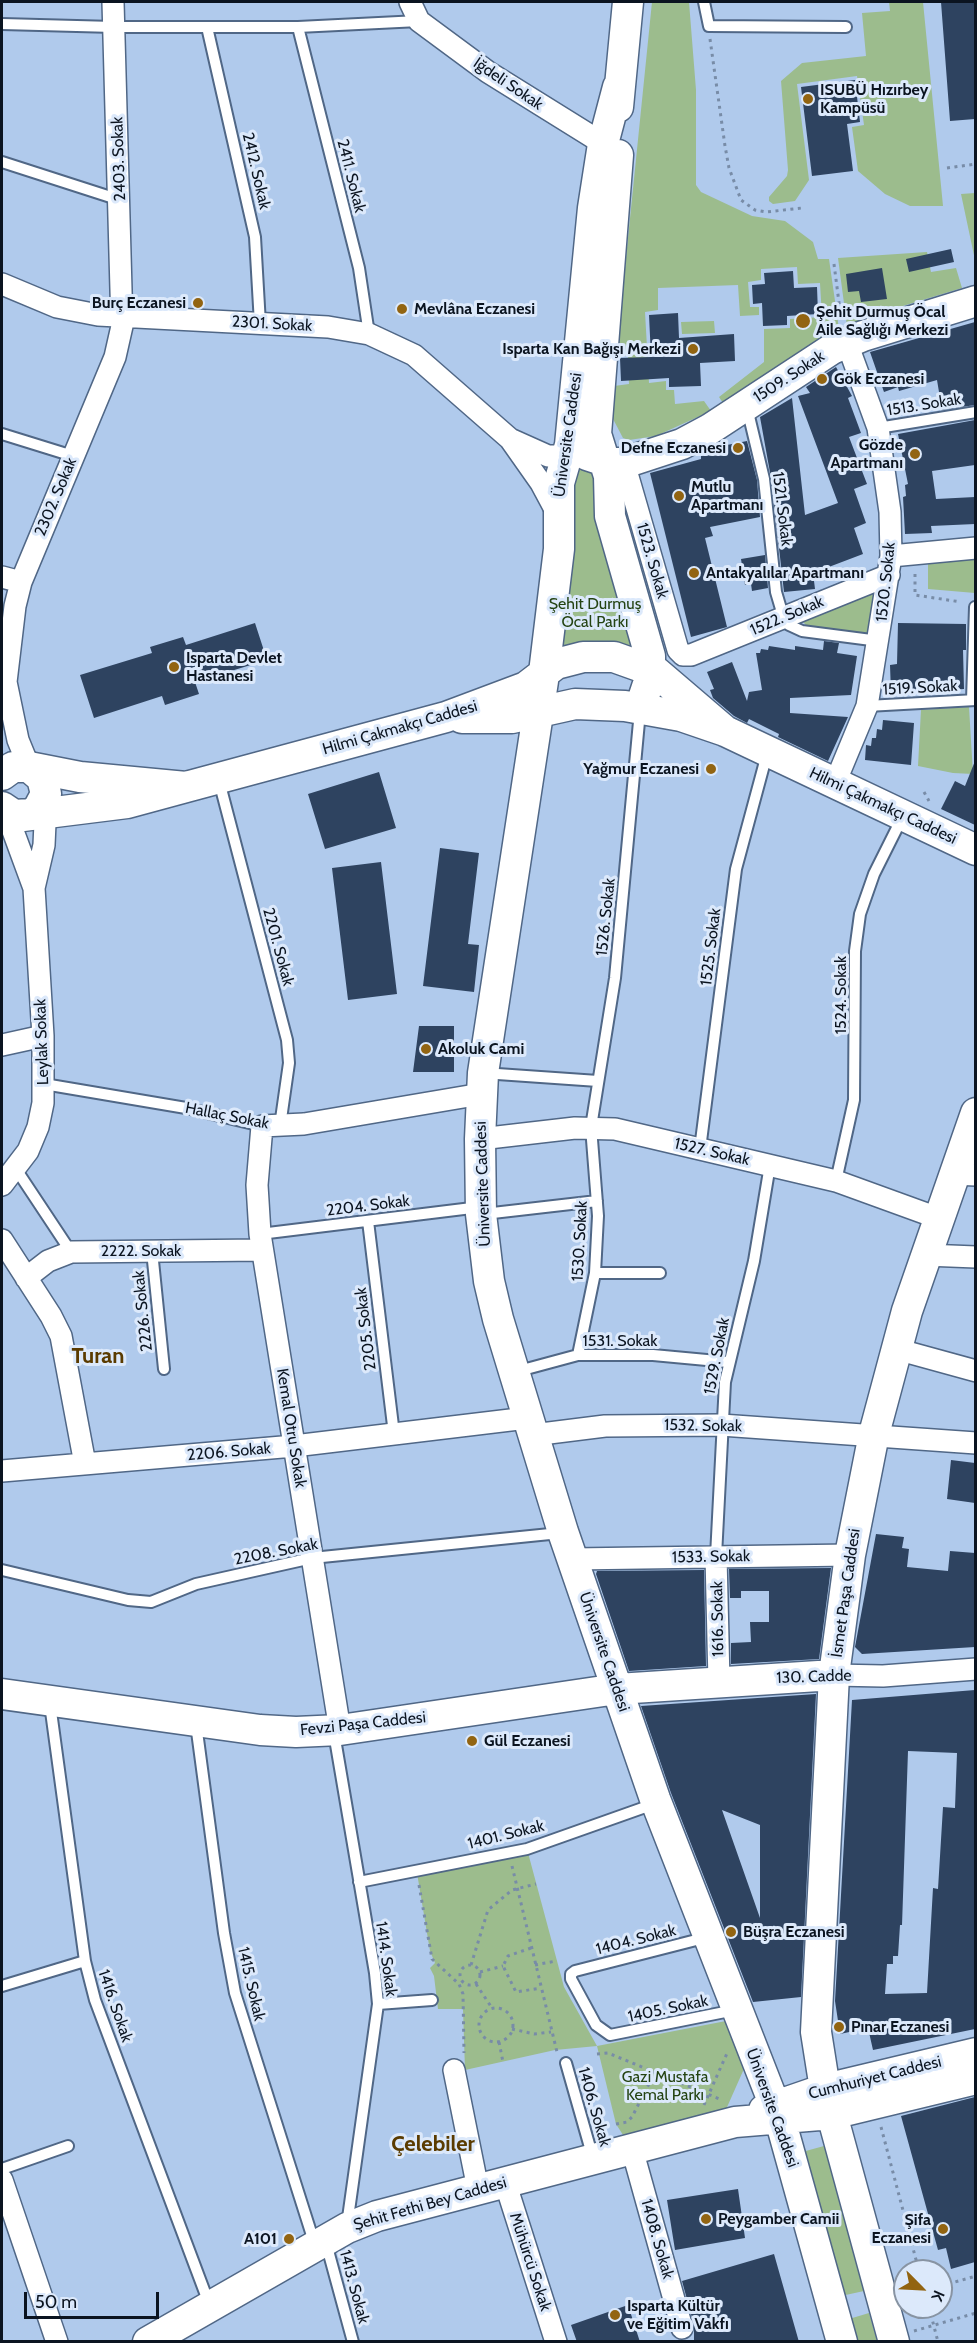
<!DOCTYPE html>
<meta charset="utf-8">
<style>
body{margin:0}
#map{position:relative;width:977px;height:2343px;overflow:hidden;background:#b0caec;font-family:Cabin,sans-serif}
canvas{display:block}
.frame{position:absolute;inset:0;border:3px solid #0b1420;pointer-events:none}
.north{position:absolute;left:893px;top:2259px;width:60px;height:60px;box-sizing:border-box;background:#dce9fb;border:2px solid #8894a3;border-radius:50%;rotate:114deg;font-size:16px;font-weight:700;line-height:24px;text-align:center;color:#0b1420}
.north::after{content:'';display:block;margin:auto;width:21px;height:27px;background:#926411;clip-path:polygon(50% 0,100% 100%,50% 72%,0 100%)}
.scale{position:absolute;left:24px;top:2292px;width:135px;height:27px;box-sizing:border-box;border:3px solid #0b1420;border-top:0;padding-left:8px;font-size:18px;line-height:21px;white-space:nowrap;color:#0b1420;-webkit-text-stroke:4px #dce9fb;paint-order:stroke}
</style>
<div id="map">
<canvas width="977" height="2343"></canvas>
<div class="frame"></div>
<div class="north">K</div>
<div class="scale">50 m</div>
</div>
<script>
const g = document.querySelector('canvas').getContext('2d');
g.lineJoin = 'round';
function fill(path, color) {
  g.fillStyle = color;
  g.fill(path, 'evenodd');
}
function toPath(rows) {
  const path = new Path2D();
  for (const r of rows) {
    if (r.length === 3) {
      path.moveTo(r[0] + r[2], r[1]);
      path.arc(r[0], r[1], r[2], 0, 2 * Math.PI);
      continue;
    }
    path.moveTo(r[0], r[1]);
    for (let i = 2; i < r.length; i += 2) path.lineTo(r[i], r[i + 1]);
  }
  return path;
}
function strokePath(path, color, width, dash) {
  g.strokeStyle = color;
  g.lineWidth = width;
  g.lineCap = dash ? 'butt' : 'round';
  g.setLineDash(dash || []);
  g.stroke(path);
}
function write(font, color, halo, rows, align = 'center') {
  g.font = font + ' Cabin,sans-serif';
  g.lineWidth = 6;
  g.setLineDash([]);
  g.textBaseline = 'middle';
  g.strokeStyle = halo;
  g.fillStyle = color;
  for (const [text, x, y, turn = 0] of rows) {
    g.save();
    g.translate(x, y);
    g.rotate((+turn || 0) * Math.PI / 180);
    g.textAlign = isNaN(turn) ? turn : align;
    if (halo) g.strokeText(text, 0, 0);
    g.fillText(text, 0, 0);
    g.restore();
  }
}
fill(toPath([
 [652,2,689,2,696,90,696,185,701,192,752,216,785,221,813,242,818,259,829,259,839,329,800,351,723,403,719,397,764,362,764,329,790,328,790,319,822,317,820,283,798,284,797,267,761,269,761,280,748,282,750,307,759,307,759,315,740,316,738,285,658,288,658,310,645,312,649,383,666,381,666,390,674,390,675,404,704,401,711,411,656,436,629,440,623,438,612,417,614,386,629,384,628,356,616,356],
 [889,2,923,2,943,206,910,206,885,194,858,171,852,127,864,125,857,76,797,84,809,180,795,201,773,204,769,201,769,197,787,176,788,170,781,81,802,63,866,56,862,13,890,11],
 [975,193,975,260,961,194],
 [927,252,931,272,956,268,962,288,870,316,847,326,838,258],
 [714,321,715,333,682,334,681,322],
 [582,466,593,467,640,651,560,652,568,481,577,468],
 [975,557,975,593,928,589,928,561],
 [879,587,873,634,807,626,803,622,803,620],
 [969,707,973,774,953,773,918,766,921,710],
 [527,1849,564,1987,597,2046,726,2021,747,2062,720,2123,632,2149,616,2124,597,2046,555,2050,465,2070,463,2009,438,2009,434,1976,430,1968,435,1963,430,1951,417,1873],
 [824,2146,828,2148,866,2287,864,2291,841,2296,802,2152],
 [869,2313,877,2341,855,2341,849,2319]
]), '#9cbc8d');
fill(toPath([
 [941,2,975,2,975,119,950,121],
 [855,80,860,122,847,124,853,171,812,176,801,87],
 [951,249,954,262,909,272,906,259],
 [882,268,887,299,861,302,859,291,848,292,846,274],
 [793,271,794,288,817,287,818,314,787,316,787,325,763,326,762,303,753,304,752,285,765,284,764,273],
 [678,313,679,338,734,334,735,361,700,363,701,386,669,387,669,378,621,381,620,358,651,357,649,315],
 [975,322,975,405,942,410,937,380,899,391,898,387,884,392,870,352],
 [836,367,852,396,848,398,861,433,849,437,867,484,854,489,866,523,854,528,863,554,813,573,815,589,784,592,771,478,760,417,792,398,805,515,838,503,798,396,810,393,806,387],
 [975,420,975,465,932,471,936,499,975,497,975,524,931,526,932,533,905,534,903,497,906,496,905,485,908,484,898,434],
 [747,441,757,480,760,517,710,527,713,536,705,538,727,627,691,637,650,473,701,459,701,456,728,451,727,445],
 [765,555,768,588,752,591,751,584,745,585,741,559],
 [255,623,267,660,195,682,199,694,165,705,162,696,94,718,80,675,152,653,150,647,183,637,186,645],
 [898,623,966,624,966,650,963,650,964,689,891,693,890,665,897,664],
 [824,641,839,643,837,653,857,656,851,695,790,698,790,713,848,717,828,761,778,737,779,734,749,719,747,723,734,716,713,698,710,690,714,689,707,672,732,662,747,701,749,692,762,690,756,653,760,653,761,649,768,650,769,646,795,650,795,646,823,650],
 [883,720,914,723,911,765,865,760,866,745,871,746,872,738,876,738,877,729,882,730],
 [975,761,975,825,941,809,955,781,965,786],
 [379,772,396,828,325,849,308,794],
 [440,848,479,853,468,944,479,945,474,992,423,986],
 [381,862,397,994,348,1000,332,868],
 [419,1026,454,1026,454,1072,413,1072],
 [951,1460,975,1463,975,1503,947,1499],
 [876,1534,904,1537,902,1548,909,1549,907,1567,948,1571,950,1551,975,1553,975,1647,862,1654,855,1647],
 [831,1568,819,1659,731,1664,731,1643,751,1642,750,1622,769,1622,769,1591,741,1591,741,1598,730,1598,729,1569],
 [704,1570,706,1666,629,1671,596,1574,597,1571],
 [975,1690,975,2029,873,2050,868,2028,840,2034,835,2001,852,1700],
 [908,1751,957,1753,955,1808,943,1807,938,1889,933,1888,927,1993,885,1994,887,1964,893,1964,893,1956,898,1956,900,1925,902,1925],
 [816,1694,801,1997,753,2002,671,1793,641,1706],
 [722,1810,760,1825,760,1918],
 [975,2097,975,2262,951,2269,946,2248,938,2250,901,2116],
 [738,2189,745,2238,675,2250,667,2200],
 [774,2254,799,2342,694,2342,694,2325,682,2281],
 [628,2305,640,2342,577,2342,571,2325]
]), '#2e4360');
const lane = toPath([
 [704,2,709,26,846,27],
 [2,24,114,27,298,27,419,21],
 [207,27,255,237,260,324],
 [298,27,359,268,369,334],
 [2,162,120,200],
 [747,408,764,479,776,592,784,619,789,625,802,631,879,641],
 [878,428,976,412],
 [2,434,73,456],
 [972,700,975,607],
 [867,706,976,700],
 [219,781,287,1040,289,1063,280,1126],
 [483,1073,598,1081],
 [44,1084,186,1108,262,1126],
 [700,1149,736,869,767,754],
 [16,1169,71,1252],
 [836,1181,854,1100,855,951,860,914,874,874,903,816],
 [484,1214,597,1201],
 [368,1221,394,1434],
 [260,1234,480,1207],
 [152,1251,164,1369],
 [595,1273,660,1273],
 [578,1355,595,1273,598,1216,591,1127,615,978,640,711],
 [515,1372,578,1355,653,1355,728,1362],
 [716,1556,725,1382,754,1261,770,1165],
 [2,1570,128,1600,151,1602,196,1584,312,1558,560,1533],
 [50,1704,85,1961,95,2000,210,2306],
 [196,1724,224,1933,235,1993,315,2245],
 [334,1733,375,1973,378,2004,347,2225],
 [359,1882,527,1849,654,1804],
 [708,1937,575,1971,571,1974,571,1979,596,2025,610,2035,735,2010],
 [2,1986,85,1961],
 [378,2004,432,2000],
 [566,2063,593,2158],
 [2,2169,68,2146],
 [326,2243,353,2342]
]);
const street = toPath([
 [410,2,419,21,488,72,615,151],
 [2,284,57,307,98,315,328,327,369,334,414,355,510,439],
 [624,463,678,650,683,655,691,655,889,575],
 [556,511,541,483,510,439,548,456,567,456],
 [891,556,976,548],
 [2,577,21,582],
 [6,682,15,606,21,582,115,357,122,326,113,2],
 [2,701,6,682,18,740,29,767],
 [835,783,867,706,891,556,890,512,878,428,847,343],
 [6,812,34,888,44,845,46,801],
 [2,1045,43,1036],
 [480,1139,575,1128,615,1129,836,1181,938,1218],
 [953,1174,976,1175],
 [2,1185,28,1151,38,1127,43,1103,43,1036,34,888],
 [2,1240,51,1316,61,1336,85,1464],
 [925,1255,976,1257],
 [26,1278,48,1261,71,1252,262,1250],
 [896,1349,976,1371],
 [533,1435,605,1426,721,1425,976,1443],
 [2,1471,294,1446,527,1418],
 [716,1556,719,1682],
 [573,1559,850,1555],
 [834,1675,883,1676,976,1669],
 [340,1730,260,1234,257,1185,262,1126,304,1124,481,1094],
 [454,2070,478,2189],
 [632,2149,682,2328],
 [2,2180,57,2342],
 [505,2182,556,2342]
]);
const secondary = toPath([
 [618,87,603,144,593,208,570,445,559,483,559,549,543,681,483,1073,480,1139,481,1214,489,1281,498,1319,563,1532,655,1799,780,2119,842,2342],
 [618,107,628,2],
 [618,155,596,434,609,476,610,516,650,656,650,678,640,708],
 [587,455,611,463,624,463,682,444,710,429,832,349,863,336,976,301],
 [462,718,512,718,575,704,625,706,681,716,725,731,976,850],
 [2,775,13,767,29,767,42,778,46,794,38,809,31,814,14,815,2,807],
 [186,787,446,717,526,687,556,664,583,657,614,657,656,672,725,731],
 [23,816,127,803,186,787,80,777,29,767],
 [2,1694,260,1730,296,1732,340,1730,617,1689,834,1675],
 [764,2110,825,2089,976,2053],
 [148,2342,347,2228,377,2216,735,2122,832,2114,976,2079],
 [894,2342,825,2089,816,2032,834,1675,850,1555,874,1434,907,1311,976,1113]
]);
strokePath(lane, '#506786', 14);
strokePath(street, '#506786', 24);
strokePath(secondary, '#506786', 33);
strokePath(toPath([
 [710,39,725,146,729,168,741,200,755,210,766,212,802,208],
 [947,168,976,164],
 [834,264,841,318],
 [915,574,915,595,961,602],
 [924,792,929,801],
 [512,1866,557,2052],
 [419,1885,432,1959,459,1984,463,1994,464,2053],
 [531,1948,508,1956,503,1966,516,1992,541,1988],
 [470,1975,10],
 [471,1965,488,1910,512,1890,536,1884],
 [535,1965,556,1961],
 [480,1972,503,1966],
 [476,1984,492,2008],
 [496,2025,17],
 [512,2029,534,2034,551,2032],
 [499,2042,503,2062],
 [597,2054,608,2053,722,2100],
 [704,2105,728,2051],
 [616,2124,627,2122,632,2117,655,2072],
 [881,2127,919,2271],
 [941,2286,976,2276],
 [929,2307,938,2342],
 [914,2331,976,2313]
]), '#788ca7', 3, [3, 4.5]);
strokePath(lane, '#fff', 10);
strokePath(street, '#fff', 21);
strokePath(secondary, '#fff', 30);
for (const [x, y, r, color] of [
 [808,99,6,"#926411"],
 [198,303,6,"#926411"],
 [402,309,6,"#926411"],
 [803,321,8,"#926411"],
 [693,349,6,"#926411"],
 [822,379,6,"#926411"],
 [738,448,6,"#926411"],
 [915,454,6,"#926411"],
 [679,496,6,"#926411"],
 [694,573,6,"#926411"],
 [174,667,6,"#926411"],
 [711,769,6,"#926411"],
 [426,1049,6,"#926411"],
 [472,1741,6,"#926411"],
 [731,1932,6,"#926411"],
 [839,2027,6,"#926411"],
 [706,2219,6,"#926411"],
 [943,2229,6,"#926411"],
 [289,2239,6,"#926411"],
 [615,2315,6,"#926411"]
]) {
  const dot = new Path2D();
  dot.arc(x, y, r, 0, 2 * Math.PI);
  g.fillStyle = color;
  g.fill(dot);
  strokePath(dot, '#dce9fb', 2);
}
write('16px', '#0b1420', '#dce9fb', [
 ["İğdeli Sokak",508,84,34],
 ["2403. Sokak",119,159,-92],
 ["2412. Sokak",256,171,77],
 ["2411. Sokak",351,176,76],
 ["2301. Sokak",272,324,3],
 ["1509. Sokak",789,377,-33],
 ["1513. Sokak",924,405,-9],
 ["Üniversite Caddesi",568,435,-82],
 ["2302. Sokak",56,497,-67],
 ["1521. Sokak",782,509,83],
 ["1523. Sokak",652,561,74],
 ["1520. Sokak",886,582,-84],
 ["1522. Sokak",787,616,-23],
 ["1519. Sokak",920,688,-3],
 ["Hilmi Çakmakçı Caddesi",400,728,-16],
 ["Hilmi Çakmakçı Caddesi",883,806,25],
 ["1526. Sokak",606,917,-84],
 ["2201. Sokak",278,947,75],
 ["1525. Sokak",711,947,-83],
 ["1524. Sokak",841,995,-90],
 ["Leylak Sokak",42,1042,-92],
 ["Hallaç Sokak",227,1116,11],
 ["1527. Sokak",712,1152,13],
 ["Üniversite Caddesi",483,1184,-92],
 ["2204. Sokak",368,1206,-7],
 ["1530. Sokak",580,1241,-87],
 ["2222. Sokak",141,1251],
 ["2226. Sokak",143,1311,-96],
 ["2205. Sokak",366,1329,-97],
 ["1531. Sokak",620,1341],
 ["1529. Sokak",717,1356,-79],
 ["1532. Sokak",703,1426,1],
 ["Kemal Otru Sokak",291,1428,81],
 ["2206. Sokak",229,1452,-5],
 ["2208. Sokak",276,1552,-11],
 ["1533. Sokak",711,1557,-1],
 ["İsmet Paşa Caddesi",846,1593,-82],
 ["1616. Sokak",718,1619,-91],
 ["Üniversite Caddesi",604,1652,71],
 ["130. Cadde",814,1677,-2],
 ["Fevzi Paşa Caddesi",363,1724,-6],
 ["1401. Sokak",506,1835,-14],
 ["1404. Sokak",636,1940,-14],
 ["1414. Sokak",386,1959,82],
 ["1415. Sokak",251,1984,77],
 ["1416. Sokak",115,2006,71],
 ["1405. Sokak",668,2009,-12],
 ["Cumhuriyet Caddesi",875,2078,-14],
 ["1406. Sokak",594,2107,74],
 ["Üniversite Caddesi",772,2108,70],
 ["Şehit Fethi Bey Caddesi",430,2204,-16],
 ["1408. Sokak",657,2239,74],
 ["Mühürcü Sokak",530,2262,72],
 ["1413. Sokak",354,2287,75]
]);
write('bold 16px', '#0b1420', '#dce9fb', [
 ["ISUBÜ Hızırbey",820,90],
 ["Kampüsü",820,108],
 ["Burç Eczanesi",186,303,"right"],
 ["Mevlâna Eczanesi",414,309],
 ["Şehit Durmuş Öcal",816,312],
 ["Aile Sağlığı Merkezi",816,330],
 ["Isparta Kan Bağışı Merkezi",681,349,"right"],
 ["Gök Eczanesi",834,379],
 ["Gözde",903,445,"right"],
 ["Apartmanı",903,463,"right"],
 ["Defne Eczanesi",726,448,"right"],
 ["Mutlu",691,487],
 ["Apartmanı",691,505],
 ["Antakyalılar Apartmanı",706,573],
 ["Isparta Devlet",186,658],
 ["Hastanesi",186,676],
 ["Yağmur Eczanesi",699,769,"right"],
 ["Akoluk Cami",438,1049],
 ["Gül Eczanesi",484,1741],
 ["Büşra Eczanesi",743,1932],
 ["Pınar Eczanesi",851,2027],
 ["Peygamber Camii",718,2219],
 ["Şifa",931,2220,"right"],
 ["Eczanesi",931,2238,"right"],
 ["A101",277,2239,"right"],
 ["Isparta Kültür",627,2306],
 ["ve Eğitim Vakfı",627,2324]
], 'left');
write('16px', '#244312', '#dce9fb', [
 ["Şehit Durmuş",595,604],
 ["Öcal Parkı",595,622],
 ["Gazi Mustafa",665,2077],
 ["Kemal Parkı",665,2095]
]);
write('bold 22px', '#5a3b00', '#dce9fb', [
 ["Turan",98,1357],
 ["Çelebiler",433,2145]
]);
</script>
